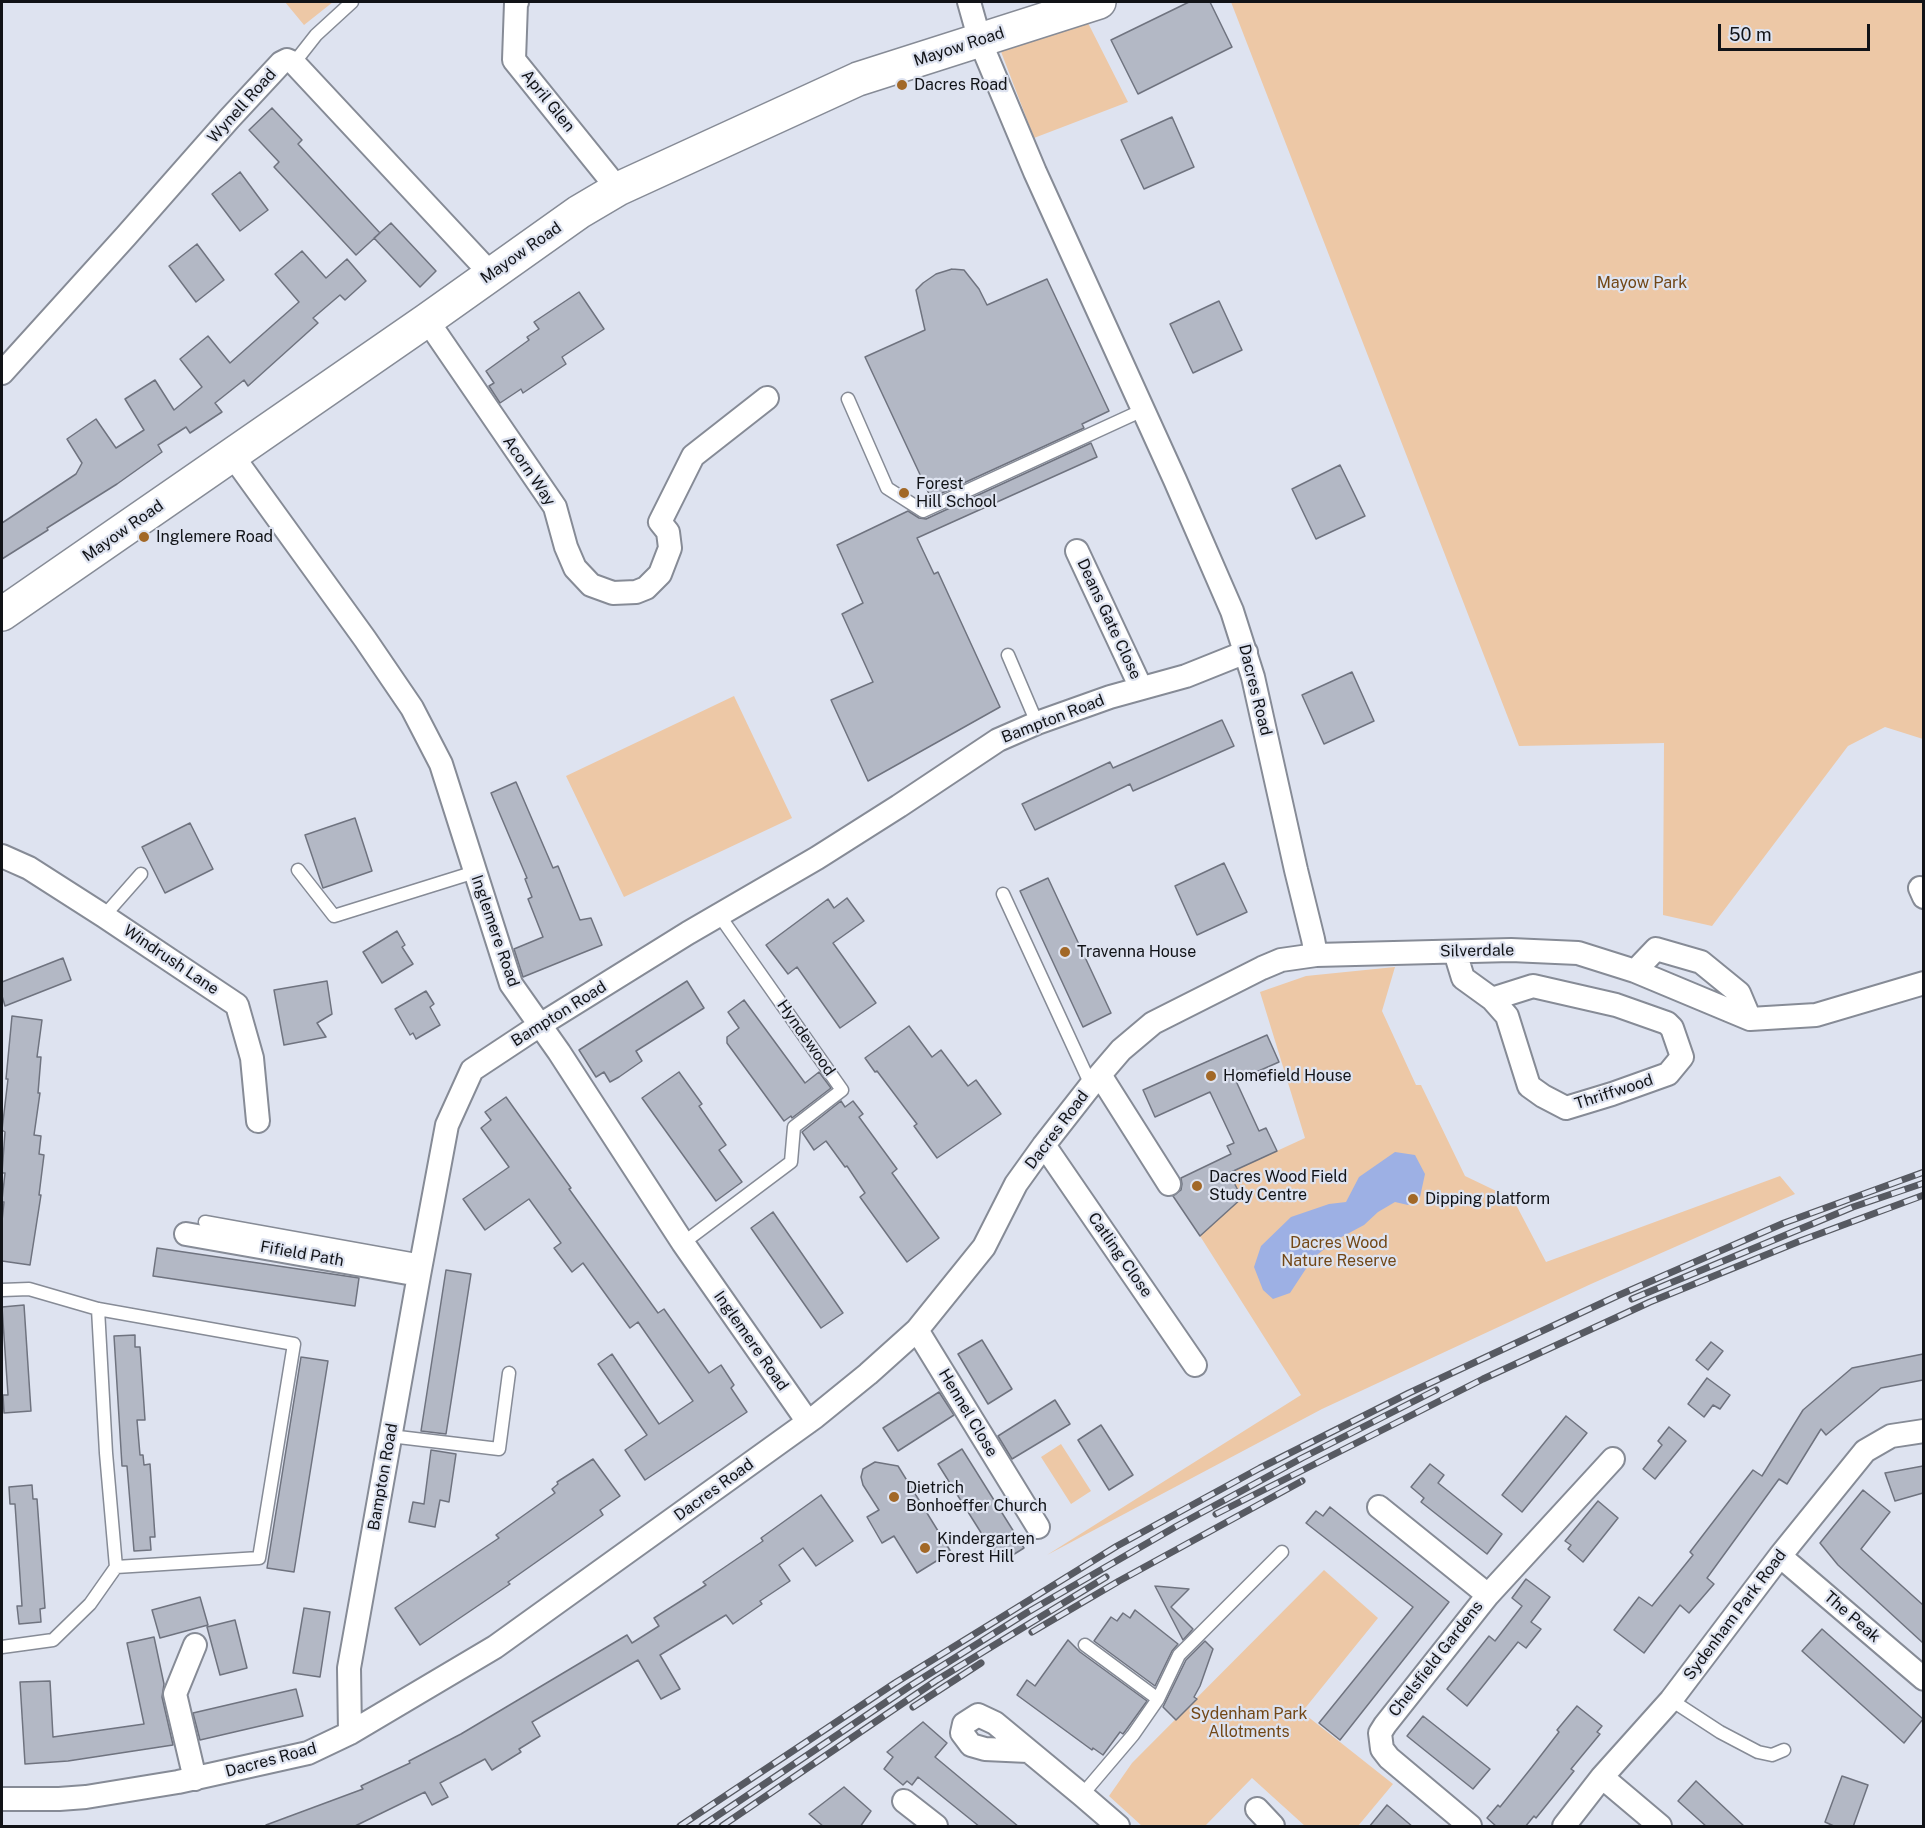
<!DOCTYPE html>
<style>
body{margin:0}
#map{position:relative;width:1925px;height:1828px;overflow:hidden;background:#dee3f0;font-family:"Public Sans",sans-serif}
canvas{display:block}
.frame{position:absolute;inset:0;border:3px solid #111317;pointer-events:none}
.scale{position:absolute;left:1718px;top:24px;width:152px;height:27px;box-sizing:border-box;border:3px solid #111317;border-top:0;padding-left:8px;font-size:18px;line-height:21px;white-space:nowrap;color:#111317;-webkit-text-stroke:4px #dee3f0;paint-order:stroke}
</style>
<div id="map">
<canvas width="1925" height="1828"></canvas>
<div class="frame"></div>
<div class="scale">50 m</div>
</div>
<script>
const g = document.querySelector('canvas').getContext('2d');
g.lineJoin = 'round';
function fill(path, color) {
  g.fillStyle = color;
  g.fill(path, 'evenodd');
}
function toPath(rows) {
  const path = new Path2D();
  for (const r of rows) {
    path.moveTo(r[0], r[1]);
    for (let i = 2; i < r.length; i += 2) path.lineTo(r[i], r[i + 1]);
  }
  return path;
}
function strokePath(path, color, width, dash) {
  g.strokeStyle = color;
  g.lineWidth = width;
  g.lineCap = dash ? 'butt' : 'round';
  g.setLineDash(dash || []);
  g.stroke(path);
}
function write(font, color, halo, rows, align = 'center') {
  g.font = font + ' "Public Sans",sans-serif';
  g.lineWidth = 4.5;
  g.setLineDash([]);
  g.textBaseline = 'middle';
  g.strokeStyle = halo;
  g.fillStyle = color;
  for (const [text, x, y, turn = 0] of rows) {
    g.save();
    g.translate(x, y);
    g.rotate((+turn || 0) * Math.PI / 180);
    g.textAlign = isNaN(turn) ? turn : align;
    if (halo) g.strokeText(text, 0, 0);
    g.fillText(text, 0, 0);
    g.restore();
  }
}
fill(toPath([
 [285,2,333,2,304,25],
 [1231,2,1923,2,1923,739,1885,727,1848,746,1712,926,1663,915,1664,743,1519,746],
 [1088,23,1128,102,1034,138,1000,49],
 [734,696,792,818,624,897,566,776],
 [1395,967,1382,1011,1416,1085,1421,1085,1465,1176,1513,1199,1546,1262,1780,1176,1795,1194,1591,1284,1322,1409,1047,1555,1301,1395,1200,1236,1242,1198,1229,1173,1305,1138,1260,992,1306,976],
 [1061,1444,1091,1491,1071,1504,1041,1457],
 [1324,1570,1378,1618,1302,1712,1393,1784,1358,1826,1305,1826,1252,1778,1205,1826,1142,1826,1109,1796,1132,1763]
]), '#edc8a6');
fill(toPath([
 [1395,1152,1415,1155,1425,1174,1420,1197,1408,1205,1395,1202,1378,1212,1364,1225,1336,1240,1313,1258,1290,1293,1273,1299,1263,1290,1254,1267,1261,1246,1291,1217,1329,1204,1346,1202,1359,1177]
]), '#9db0e4');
const building = toPath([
 [1189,2,1210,2,1232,47,1138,94,1111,40,1189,2],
 [272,108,302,140,298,144,380,233,356,255,274,167,279,162,249,130,272,108],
 [1172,117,1194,167,1144,189,1121,140,1172,117],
 [240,172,268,210,240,231,212,194,240,172],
 [391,223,436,271,420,287,374,238,391,223],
 [197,244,224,280,196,302,169,266,197,244],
 [302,251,326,278,347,259,366,281,345,300,340,295,313,318,318,323,248,386,244,380,215,403,222,412,190,433,186,427,158,445,162,452,117,484,47,528,48,530,2,559,2,523,76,474,82,463,67,439,96,419,116,448,144,430,125,399,155,380,174,410,202,387,180,359,208,336,230,363,299,302,275,274,302,251],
 [952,269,964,270,979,289,987,305,1047,279,1109,411,1082,424,1084,428,931,498,865,357,925,330,916,290,923,283,936,274,952,269],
 [579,292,604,329,562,357,566,364,523,393,521,389,500,403,489,386,494,383,486,371,529,340,527,337,539,329,534,322,579,292],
 [1219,301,1242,350,1193,373,1170,324,1219,301],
 [1091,443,1097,457,917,538,934,574,938,572,1000,707,868,781,831,700,873,682,842,614,863,603,837,545,908,511,919,518,926,519,1091,443],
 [1340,465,1365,516,1316,539,1292,489,1340,465],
 [1352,672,1374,721,1324,744,1302,695,1352,672],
 [1222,720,1234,746,1133,791,1130,784,1035,830,1022,804,1110,762,1113,768,1222,720],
 [516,782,553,868,558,866,580,920,591,918,602,945,523,977,514,949,543,937,528,899,532,897,525,879,527,878,491,793,516,782],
 [355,818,372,871,323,888,305,835,355,818],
 [190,823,213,869,165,893,142,847,190,823],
 [1224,863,1247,912,1197,935,1175,886,1224,863],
 [1048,878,1111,1013,1083,1027,1020,891,1048,878],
 [847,898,864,921,833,943,876,1003,840,1028,797,967,788,974,766,945,828,899,834,908,847,898],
 [397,931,405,945,402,947,413,964,382,983,363,952,397,931],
 [63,958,71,980,5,1006,2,996,2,982,63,958],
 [327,981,332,1014,317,1023,326,1037,284,1045,274,990,327,981],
 [687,981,704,1008,636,1051,642,1061,619,1077,610,1082,604,1072,596,1077,579,1050,687,981],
 [426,991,434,1004,430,1007,440,1025,416,1039,413,1033,410,1035,395,1009,426,991],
 [744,1000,805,1083,819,1072,831,1088,792,1118,791,1116,784,1121,727,1043,727,1037,739,1028,728,1012,744,1000],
 [12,1016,42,1020,37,1057,41,1057,38,1093,40,1093,34,1135,41,1136,39,1154,44,1155,39,1195,41,1195,30,1265,2,1261,2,1221,4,1202,2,1202,2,1200,5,1173,2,1173,5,1132,2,1130,8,1079,6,1079,12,1016],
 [909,1026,932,1057,941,1050,968,1086,976,1080,1001,1114,937,1158,914,1126,917,1124,877,1071,875,1072,865,1058,909,1026],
 [1267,1035,1279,1062,1236,1081,1259,1131,1266,1128,1277,1151,1229,1173,1242,1198,1200,1236,1173,1196,1181,1190,1182,1184,1181,1178,1231,1154,1227,1146,1234,1143,1210,1092,1155,1117,1143,1090,1267,1035],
 [679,1072,702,1104,699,1106,726,1145,719,1150,742,1182,716,1201,642,1098,679,1072],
 [506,1097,571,1188,569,1189,658,1313,664,1309,709,1373,721,1365,734,1385,731,1388,747,1412,645,1480,625,1450,647,1435,598,1364,612,1354,659,1424,693,1401,638,1322,630,1328,583,1263,572,1272,554,1248,561,1243,529,1199,485,1230,463,1199,509,1167,481,1128,491,1120,485,1112,506,1097],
 [841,1101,845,1107,853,1101,863,1114,859,1117,897,1169,892,1173,939,1238,907,1262,860,1197,865,1193,847,1166,845,1167,826,1141,814,1150,802,1132,841,1101],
 [773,1212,843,1313,821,1328,751,1228,773,1212],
 [157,1248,359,1278,355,1306,153,1276,157,1248],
 [446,1270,471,1274,446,1434,421,1431,446,1270],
 [24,1305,31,1411,4,1413,3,1395,8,1395,2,1307,24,1305],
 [135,1335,135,1347,140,1347,145,1420,137,1420,140,1455,143,1455,144,1465,150,1464,155,1537,150,1537,151,1550,134,1551,127,1466,122,1466,114,1336,135,1335],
 [982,1340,1012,1389,988,1404,958,1354,982,1340],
 [1711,1342,1723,1351,1708,1370,1696,1360,1711,1342],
 [1923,1354,1923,1380,1881,1388,1826,1435,1821,1429,1787,1484,1779,1479,1707,1578,1714,1584,1689,1613,1680,1605,1644,1653,1614,1630,1639,1597,1652,1606,1693,1555,1690,1552,1753,1470,1762,1476,1803,1410,1852,1368,1923,1354],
 [301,1357,328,1361,294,1572,267,1568,301,1357],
 [1707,1378,1730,1395,1720,1409,1713,1405,1704,1417,1688,1404,1707,1378],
 [939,1392,954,1415,898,1451,883,1428,939,1392],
 [1055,1400,1070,1424,1012,1459,998,1436,1055,1400],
 [1566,1416,1587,1433,1522,1512,1502,1495,1566,1416],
 [1101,1425,1133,1475,1109,1490,1078,1440,1101,1425],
 [1669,1427,1686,1441,1655,1479,1643,1469,1662,1445,1658,1441,1669,1427],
 [962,1449,1024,1548,1000,1563,938,1464,962,1449],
 [431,1450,456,1454,449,1502,440,1500,435,1527,409,1522,413,1502,424,1504,431,1450],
 [593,1459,620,1496,600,1510,603,1515,508,1582,510,1584,420,1645,395,1608,499,1538,496,1535,555,1493,552,1489,558,1484,557,1482,593,1459],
 [875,1462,898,1466,951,1552,917,1573,894,1536,882,1543,867,1517,879,1510,863,1485,861,1477,863,1469,875,1462],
 [1430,1464,1444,1475,1438,1483,1502,1534,1487,1554,1421,1502,1424,1498,1411,1487,1430,1464],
 [1923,1466,1923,1493,1895,1501,1885,1473,1923,1466],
 [32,1485,33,1499,37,1499,45,1608,40,1609,41,1622,19,1624,17,1606,22,1606,15,1504,10,1504,9,1487,32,1485],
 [1863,1490,1890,1512,1861,1549,1923,1605,1923,1643,1838,1565,1820,1543,1863,1490],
 [821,1495,853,1541,816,1566,803,1548,779,1565,790,1581,760,1601,762,1604,733,1624,726,1615,660,1655,680,1689,661,1699,638,1660,532,1722,540,1736,519,1749,521,1752,492,1770,485,1759,440,1783,448,1797,432,1805,425,1792,353,1827,266,1827,266,1825,363,1789,361,1786,410,1763,409,1761,461,1734,627,1635,632,1643,659,1626,654,1618,706,1585,703,1582,763,1541,761,1538,821,1495],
 [1598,1501,1618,1518,1583,1562,1568,1549,1571,1545,1565,1541,1598,1501],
 [1330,1507,1449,1602,1340,1740,1319,1723,1413,1607,1306,1523,1316,1511,1323,1516,1330,1507],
 [1526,1579,1550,1597,1531,1622,1541,1629,1526,1648,1518,1642,1467,1706,1447,1689,1489,1636,1495,1641,1522,1606,1512,1598,1526,1579],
 [1155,1586,1189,1589,1171,1607,1193,1629,1183,1640,1155,1586],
 [200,1597,208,1625,160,1638,152,1610,200,1597],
 [304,1608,330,1612,320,1677,293,1673,304,1608],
 [1135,1610,1178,1644,1172,1651,1155,1686,1094,1641,1111,1617,1117,1621,1123,1613,1130,1618,1135,1610],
 [235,1620,247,1668,220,1675,207,1627,235,1620],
 [1822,1629,1923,1719,1904,1743,1802,1651,1822,1629],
 [154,1637,164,1684,162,1697,173,1745,68,1761,25,1764,20,1682,50,1681,53,1737,144,1724,127,1643,154,1637],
 [1068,1640,1080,1652,1147,1701,1126,1730,1123,1734,1120,1732,1103,1755,1093,1748,1092,1750,1017,1695,1027,1680,1035,1686,1068,1640],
 [1205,1641,1213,1649,1200,1686,1194,1697,1197,1699,1176,1720,1163,1707,1186,1660,1205,1641],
 [296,1689,303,1716,200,1740,193,1713,296,1689],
 [1577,1706,1602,1726,1597,1732,1600,1734,1571,1769,1574,1771,1536,1818,1534,1816,1525,1827,1497,1827,1487,1818,1498,1805,1500,1807,1532,1767,1559,1732,1557,1730,1577,1706],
 [1423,1716,1490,1769,1473,1789,1407,1736,1423,1716],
 [923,1722,947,1743,935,1757,1019,1827,980,1827,918,1777,912,1785,907,1781,903,1785,884,1769,893,1757,887,1752,923,1722],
 [1842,1776,1868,1785,1853,1827,1836,1827,1825,1822,1842,1776],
 [1696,1781,1745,1827,1707,1827,1678,1801,1696,1781],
 [844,1787,871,1811,860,1827,824,1827,809,1814,844,1787],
 [1387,1805,1413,1827,1369,1827,1387,1805]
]);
fill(building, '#b3b8c5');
strokePath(building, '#6f737f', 1.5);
const lane = toPath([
 [294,63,316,35,352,2],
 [848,399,887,488,923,511,1143,410],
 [1008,655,1037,723],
 [298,870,334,916,475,872],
 [1003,894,1091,1085],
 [104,916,141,874],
 [205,1222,422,1261],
 [683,1243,791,1162,794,1127,842,1090,719,915],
 [2,1290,29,1289,98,1309,294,1344,259,1558,116,1567,90,1604,53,1640,2,1647],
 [98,1309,106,1453,116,1567],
 [390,1436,499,1449,509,1373],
 [1085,1645,1158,1699],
 [1671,1700,1720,1732,1758,1752,1772,1755,1784,1750],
 [1082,1795,1133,1735,1158,1699,1179,1655,1282,1552]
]);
const street = toPath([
 [517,2,516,3,514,60,618,189],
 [969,2,980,41,1035,172,1175,480,1232,611,1253,677,1296,870,1313,939,1316,955],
 [427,320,555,507,566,547,575,568,591,585,613,593,636,592,646,588,660,574,670,548,668,532,660,522,693,456,767,398],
 [2,373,126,236,229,119,281,63,287,60,294,63,491,274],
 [232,455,365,639,412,708,441,764,511,984,559,1052,683,1243,808,1422],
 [1077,551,1141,688],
 [2,856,29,868,104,916,237,1005,252,1058,258,1121],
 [1920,888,1924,897],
 [1455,952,1463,978,1492,999,1533,986,1616,1005,1667,1023,1672,1028,1682,1057,1668,1074,1612,1094,1566,1108,1543,1096,1529,1086,1507,1016,1492,999],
 [1635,971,1656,949,1701,962,1739,993,1750,1019],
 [1100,1075,1169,1184],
 [1044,1145,1195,1365],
 [186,1234,419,1275],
 [917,1330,1038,1527],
 [1379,1507,1488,1595],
 [1780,1556,1924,1679],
 [350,1733,349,1668,419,1275,447,1125,472,1070,540,1025,688,933,817,858,899,806,998,740,1037,723,1110,697,1186,676,1246,652],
 [1028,1751,985,1749,971,1745,962,1733,964,1724,978,1715,995,1723,1082,1795,1118,1826],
 [1602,1777,1660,1826],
 [195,1779,175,1694,195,1645],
 [2,1799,59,1799,86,1797,178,1782,308,1753,350,1733,495,1647,815,1417,868,1374,917,1330,984,1247,1016,1184,1044,1145,1091,1085,1121,1050,1153,1023,1262,968,1281,960,1316,955,1511,950,1578,953,1635,971,1750,1019,1816,1015,1924,983],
 [904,1801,936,1826],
 [1257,1809,1273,1826],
 [1470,1826,1389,1758,1382,1749,1380,1733,1385,1725,1488,1595,1613,1459],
 [1564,1826,1602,1777,1671,1700,1780,1556,1865,1451,1891,1436,1924,1431]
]);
const secondary = toPath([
 [2,614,427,320,579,212,618,189,858,79,1099,2]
]);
strokePath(lane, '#868b96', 15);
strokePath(street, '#868b96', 26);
strokePath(secondary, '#868b96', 36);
strokePath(lane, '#fff', 12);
strokePath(street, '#fff', 22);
strokePath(secondary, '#fff', 33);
const rail = toPath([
 [1632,1299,1853,1207,1924,1183],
 [1216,1514,1483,1379,1650,1302,1800,1241,1924,1195],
 [1032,1632,1119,1581,1302,1481],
 [913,1707,981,1663],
 [680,1826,895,1683,1117,1546,1260,1468,1409,1393,1617,1296,1784,1223,1924,1172],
 [702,1826,910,1686,1028,1612,1177,1526,1302,1458,1436,1390],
 [722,1826,937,1680,1106,1577]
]);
strokePath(rail, '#575a62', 7);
strokePath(rail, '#dee3f0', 4.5, [14]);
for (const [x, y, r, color] of [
 [902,85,6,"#a26827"],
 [904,493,6,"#a26827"],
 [144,537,6,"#a26827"],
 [1065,952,6,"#a26827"],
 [1211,1076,6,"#a26827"],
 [1197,1186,6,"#a26827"],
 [1413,1199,6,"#a26827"],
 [894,1497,6,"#a26827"],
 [925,1548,6,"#a26827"]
]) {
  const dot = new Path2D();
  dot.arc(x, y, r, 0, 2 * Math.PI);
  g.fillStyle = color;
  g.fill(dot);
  strokePath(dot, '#dee3f0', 2);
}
write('16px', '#111317', '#dee3f0', [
 ["Mayow Road",959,47,-18],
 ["April Glen",548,101,51],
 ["Wynell Road",242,106,-48],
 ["Mayow Road",521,253,-35],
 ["Acorn Way",529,471,56],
 ["Mayow Road",123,531,-35],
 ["Deans Gate Close",1109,619,65],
 ["Dacres Road",1255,690,76],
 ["Bampton Road",1053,719,-21],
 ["Inglemere Road",495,931,71],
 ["Silverdale",1477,951,-1],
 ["Windrush Lane",171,960,34],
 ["Bampton Road",559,1014,-32],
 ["Hyndewood",806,1038,55],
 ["Thriffwood",1614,1092,-18],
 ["Dacres Road",1057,1130,-53],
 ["Fifield Path",302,1254,10],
 ["Catling Close",1120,1255,55],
 ["Inglemere Road",751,1341,55],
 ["Hennel Close",968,1413,59],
 ["Bampton Road",383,1477,-80],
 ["Dacres Road",714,1490,-36],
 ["Sydenham Park Road",1735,1615,-53],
 ["The Peak",1852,1617,41],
 ["Chelsfield Gardens",1436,1659,-52],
 ["Dacres Road",271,1760,-15]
]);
write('16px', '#111317', '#dee3f0', [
 ["Dacres Road",914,85],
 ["Forest",916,484],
 ["Hill School",916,502],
 ["Inglemere Road",156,537],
 ["Travenna House",1077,952],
 ["Homefield House",1223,1076],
 ["Dacres Wood Field",1209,1177],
 ["Study Centre",1209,1195],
 ["Dipping platform",1425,1199],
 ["Dietrich",906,1488],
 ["Bonhoeffer Church",906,1506],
 ["Kindergarten",937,1539],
 ["Forest Hill",937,1557]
], 'left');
write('16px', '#724716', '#dee3f0', [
 ["Mayow Park",1642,283],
 ["Dacres Wood",1339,1243],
 ["Nature Reserve",1339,1261],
 ["Sydenham Park",1249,1714],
 ["Allotments",1249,1732]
]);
</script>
